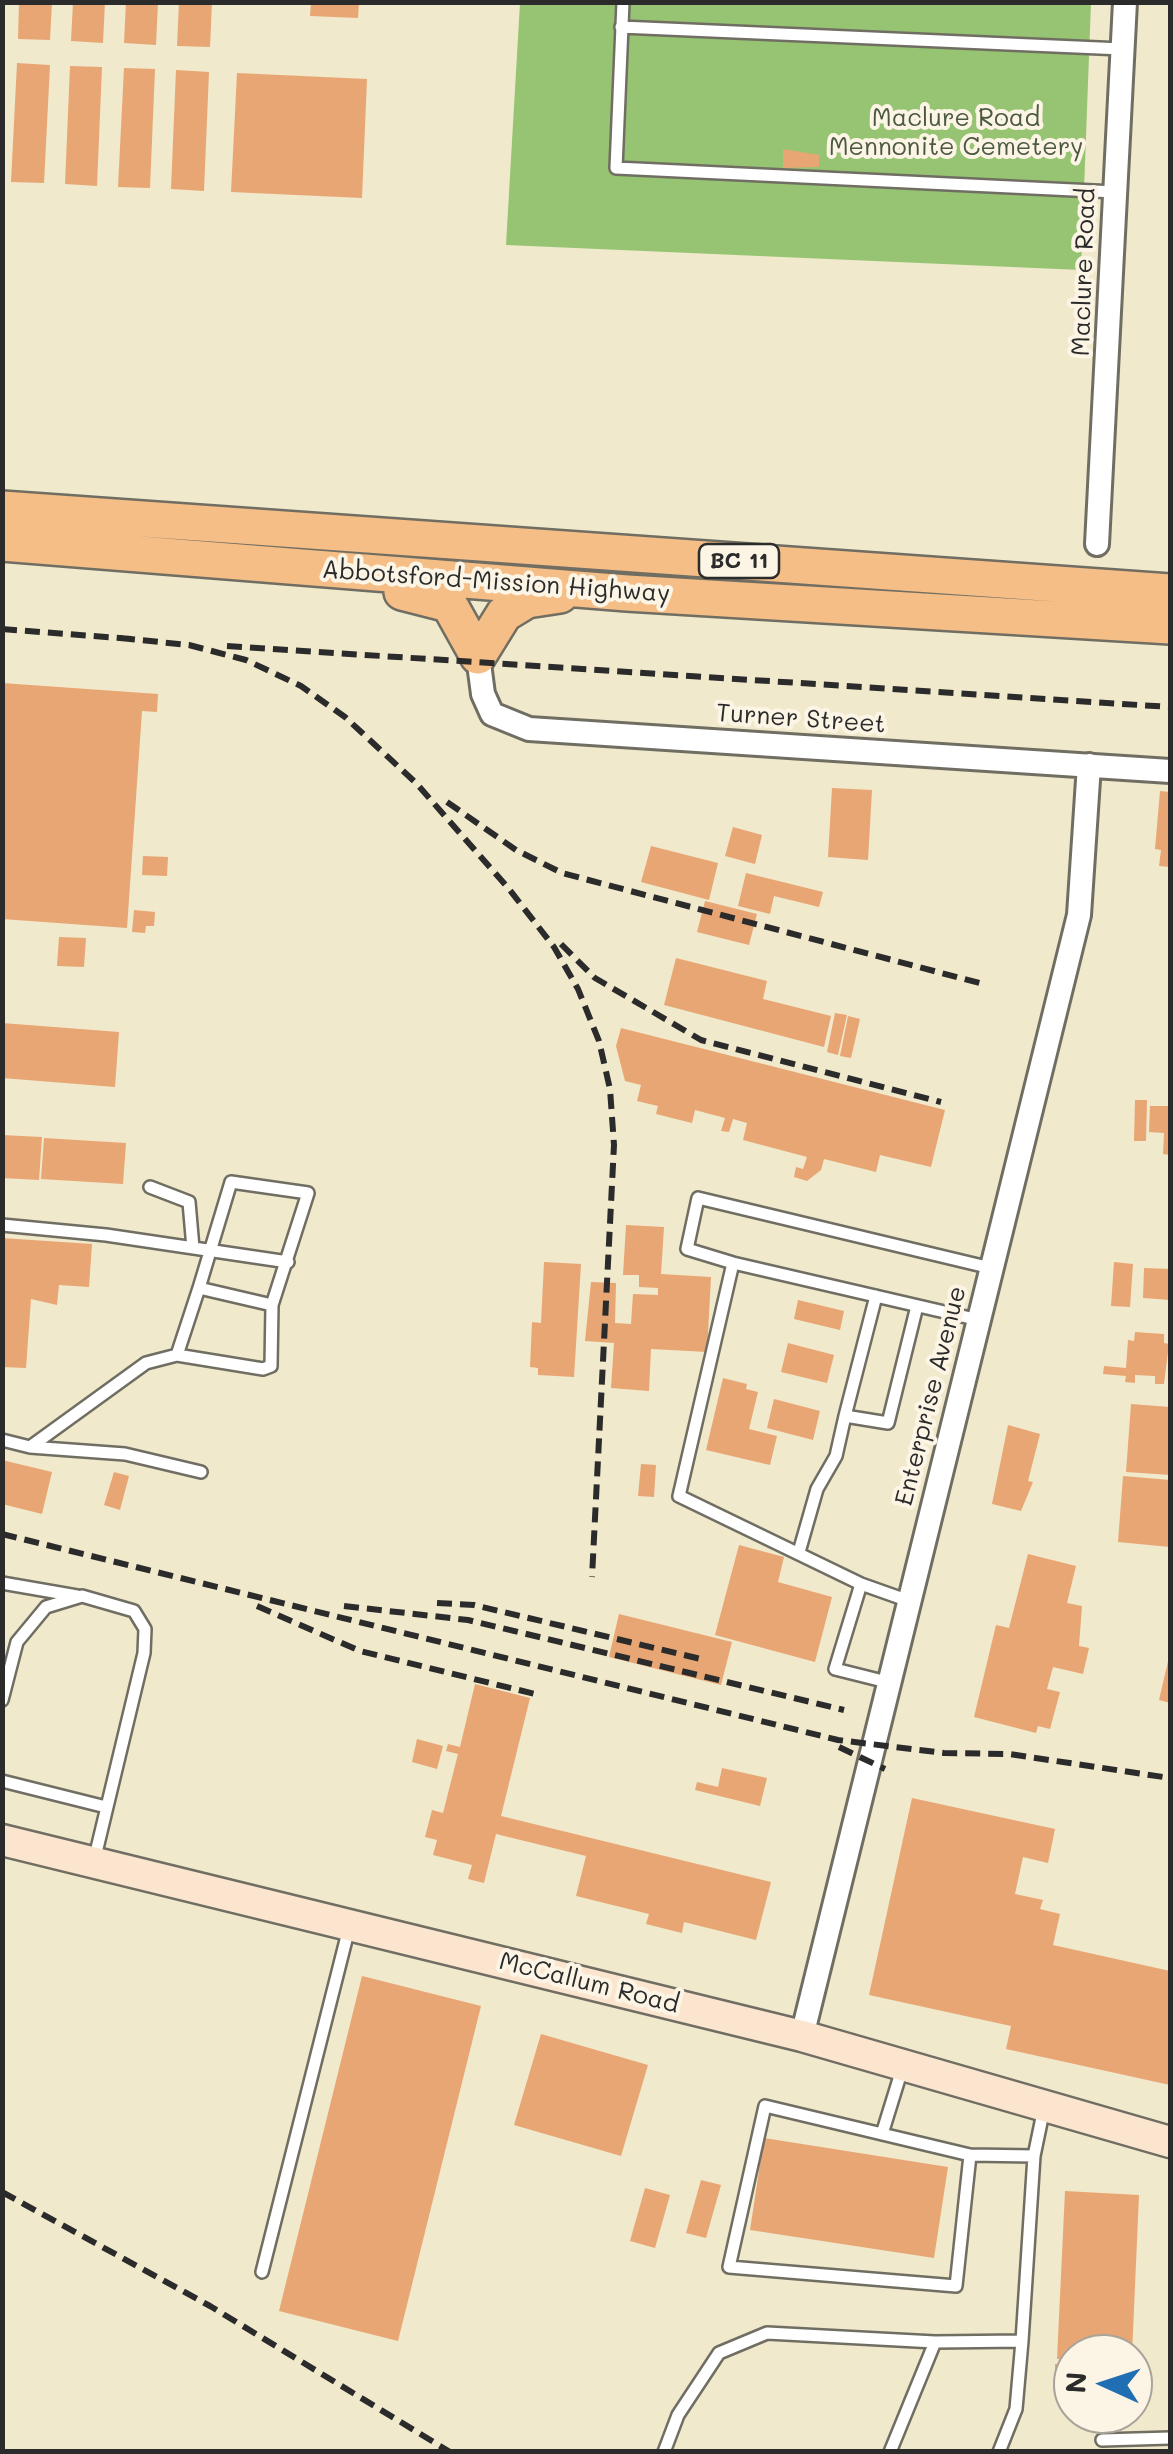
<!DOCTYPE html>
<style>
body{margin:0}
#map{position:relative;width:1173px;height:2454px;overflow:hidden;background:#f0e9cc;font-family:Mali,sans-serif}
canvas{display:block}
.frame{position:absolute;inset:0;border:5px solid #2b2b2b;pointer-events:none}
.north{position:absolute;left:1053px;top:2334px;width:100px;height:100px;box-sizing:border-box;background:#fcf5e5;border:2px solid #a8a49b;border-radius:50%;rotate:273deg;font-size:28px;font-weight:700;line-height:40px;text-align:center;color:#2b2b2b}
.north::after{content:'';display:block;margin:auto;width:35px;height:45px;background:#1f6fb2;clip-path:polygon(50% 0,100% 100%,50% 72%,0 100%)}
</style>
<div id="map">
<canvas width="1173" height="2454"></canvas>
<div class="frame"></div>
<div class="north">N</div>
</div>
<script>
const g = document.querySelector('canvas').getContext('2d');
g.lineJoin = 'round';
function fill(path, color) {
  g.fillStyle = color;
  g.fill(path, 'evenodd');
}
function toPath(rows) {
  const path = new Path2D();
  for (const r of rows) {
    path.moveTo(r[0], r[1]);
    for (let i = 2; i < r.length; i += 2) path.lineTo(r[i], r[i + 1]);
  }
  return path;
}
function strokePath(path, color, width, dash) {
  g.strokeStyle = color;
  g.lineWidth = width;
  g.lineCap = dash ? 'butt' : 'round';
  g.setLineDash(dash || []);
  g.stroke(path);
}
function write(font, color, halo, rows, align = 'center') {
  g.font = font + ' Mali,sans-serif';
  g.lineWidth = 8;
  g.setLineDash([]);
  g.textBaseline = 'middle';
  g.strokeStyle = halo;
  g.fillStyle = color;
  for (const [text, x, y, turn = 0] of rows) {
    g.save();
    g.translate(x, y);
    g.rotate((+turn || 0) * Math.PI / 180);
    g.textAlign = isNaN(turn) ? turn : align;
    if (halo) g.strokeText(text, 0, 0);
    g.fillText(text, 0, 0);
    g.restore();
  }
}
fill(toPath([
 [520,3,1091,3,1081,270,506,245]
]), '#97c472');
fill(toPath([
 [19,2,52,2,50,40,18,39],
 [73,2,105,2,103,43,71,41],
 [126,2,158,2,156,45,124,43],
 [179,2,212,2,210,47,177,46],
 [311,2,359,2,358,18,310,16],
 [17,63,50,65,44,183,11,182],
 [70,66,102,67,97,186,65,184],
 [124,68,155,69,150,188,118,187],
 [176,70,209,72,204,191,171,189],
 [237,73,367,79,362,198,231,192],
 [783,149,819,155,819,167,783,168],
 [2,683,158,694,157,712,142,711,127,928,2,919],
 [832,788,872,790,868,860,828,857],
 [1160,791,1170,792,1170,867,1159,866,1161,850,1155,849],
 [733,827,762,835,755,864,725,856],
 [651,846,718,863,709,900,641,882],
 [143,856,168,857,167,876,142,875],
 [746,873,823,892,819,907,774,896,770,914,738,906],
 [705,901,757,914,749,945,697,932],
 [134,910,155,912,154,926,146,926,145,933,132,932],
 [59,937,86,938,84,967,57,966],
 [676,958,767,981,763,999,831,1016,824,1047,664,1005],
 [835,1013,847,1015,838,1055,827,1052],
 [848,1016,860,1019,851,1058,840,1056],
 [2,1023,119,1032,115,1087,2,1078],
 [621,1028,945,1110,931,1167,880,1155,876,1172,824,1159,821,1170,807,1181,794,1177,796,1167,803,1169,807,1157,743,1140,747,1123,733,1119,729,1132,721,1131,725,1118,695,1110,692,1123,656,1114,658,1106,637,1101,641,1085,625,1081,616,1046],
 [1135,1100,1147,1100,1146,1141,1134,1141],
 [1150,1106,1170,1106,1170,1155,1163,1154,1164,1133,1149,1132],
 [2,1135,42,1137,39,1180,2,1178],
 [44,1138,126,1143,123,1184,41,1179],
 [626,1225,664,1227,661,1274,711,1277,707,1352,651,1349,649,1391,611,1388,614,1343,585,1341,591,1282,616,1283,615,1323,631,1324,633,1294,658,1295,658,1288,639,1287,639,1275,623,1275],
 [2,1238,92,1244,89,1287,59,1285,57,1305,31,1299,26,1368,2,1367],
 [544,1262,581,1264,574,1377,538,1375,538,1368,530,1367,532,1322,541,1323],
 [1114,1262,1133,1264,1130,1307,1111,1306],
 [1144,1268,1170,1269,1170,1300,1143,1298],
 [798,1300,844,1311,840,1330,794,1319],
 [1135,1332,1164,1334,1164,1343,1169,1344,1164,1384,1155,1384,1155,1376,1135,1375,1135,1383,1125,1382,1126,1376,1103,1374,1104,1366,1126,1368,1128,1340,1134,1341],
 [788,1343,834,1355,827,1383,781,1372],
 [723,1378,747,1384,746,1389,758,1392,749,1429,777,1436,770,1465,706,1450],
 [774,1399,820,1411,813,1440,767,1428],
 [1131,1404,1170,1407,1170,1475,1126,1472],
 [1008,1425,1040,1434,1028,1481,1033,1482,1021,1511,992,1504],
 [2,1460,52,1472,42,1514,2,1504],
 [641,1464,656,1465,654,1497,638,1496],
 [114,1472,129,1476,120,1510,104,1505],
 [1123,1476,1170,1480,1170,1547,1118,1542],
 [739,1545,784,1557,778,1582,832,1597,815,1662,715,1635],
 [1028,1554,1076,1566,1067,1603,1082,1606,1079,1646,1089,1648,1083,1674,1053,1667,1047,1689,1060,1692,1050,1729,1038,1726,1036,1733,974,1717,996,1625,1009,1628],
 [619,1614,732,1642,721,1685,609,1657],
 [1169,1657,1170,1657,1170,1703,1159,1700],
 [475,1684,530,1698,501,1816,771,1882,756,1940,684,1922,682,1933,646,1924,649,1914,576,1896,586,1856,496,1834,484,1883,468,1879,472,1865,433,1855,437,1840,425,1837,432,1810,443,1813,458,1754,446,1751,448,1744,460,1747],
 [417,1739,443,1746,437,1769,412,1762],
 [722,1768,767,1778,760,1806,695,1790,697,1782,718,1787],
 [912,1798,1055,1829,1048,1863,1023,1857,1015,1894,1043,1900,1040,1909,1060,1914,1053,1945,1170,1971,1170,2085,1006,2049,1011,2026,869,1995],
 [362,1976,481,2006,398,2341,279,2311],
 [541,2034,648,2065,621,2156,514,2125],
 [764,2138,948,2167,934,2258,750,2230],
 [701,2180,721,2185,706,2238,686,2233],
 [645,2188,670,2195,655,2248,630,2241],
 [1065,2191,1139,2195,1132,2354,1073,2354,1073,2359,1057,2359],
 [1055,2364,1073,2364,1073,2387,1055,2386]
]), '#e8a674');
const service = toPath([
 [623,2,616,168,1115,192],
 [621,27,1122,49],
 [231,1182,308,1193,272,1305,199,1288,231,1182],
 [150,1187,189,1202,193,1248],
 [2,1225,106,1235,288,1262],
 [733,1263,687,1249,698,1198,991,1268],
 [199,1288,177,1355,263,1369,271,1366,272,1305],
 [876,1296,845,1416,888,1423,917,1306],
 [2,1440,30,1447,146,1363,177,1355],
 [30,1447,125,1454,201,1472],
 [799,1552,817,1489,836,1456,845,1416],
 [2,1583,77,1596],
 [861,1584,835,1669,891,1683],
 [909,1601,861,1584,679,1496,733,1263,979,1320],
 [2,1700,17,1642,46,1607,82,1596,134,1611,145,1629,144,1653,94,1861],
 [2,1781,106,1807],
 [882,2134,903,2066],
 [970,2155,956,2286,729,2267,765,2106,970,2155,1034,2156],
 [262,2272,349,1928],
 [1102,2440,1170,2438],
 [664,2452,678,2415,719,2353,767,2333,935,2342,1022,2341,1034,2156,1044,2108],
 [890,2452,935,2342],
 [999,2452,1016,2409,1022,2341]
]);
const minor = toPath([
 [1097,544,1125,2],
 [478,656,483,694,492,714,529,729,1170,771],
 [802,2036,1079,915,1089,765]
]);
const secondary = toPath([
 [2,1840,802,2036,1170,2142]
]);
const trunk = toPath([
 [2,509,1170,592],
 [2,543,627,593,1170,626],
 [402,592,449,604,478,656],
 [478,656,504,614,527,600,560,595]
]);
strokePath(service, '#706e63', 16);
strokePath(minor, '#706e63', 28);
strokePath(secondary, '#706e63', 35);
strokePath(trunk, '#706e63', 40);
strokePath(service, '#fff', 11);
strokePath(minor, '#fff', 22);
strokePath(secondary, '#fbe5cf', 30);
strokePath(trunk, '#f5be86', 35);
strokePath(toPath([
 [2,629,132,639],
 [120,638,189,645,246,660,301,686,345,717,416,783,509,889,554,947,578,989,599,1041,610,1089,614,1145,592,1577],
 [227,646,1170,707],
 [447,802,516,850,562,873,987,985],
 [561,944,595,978,701,1040,941,1102],
 [2,1534,838,1740,944,1753,1009,1754,1170,1778],
 [437,1603,474,1605,705,1660],
 [257,1606,360,1651,535,1694],
 [344,1606,468,1620,844,1710],
 [839,1747,885,1769],
 [2,2192,210,2306,450,2452]
]), '#2b2b2b', 6, [15, 8]);
for (const [x, y, w] of [
 [739,561,80]
]) {
  const box = new Path2D();
  box.roundRect(x - w / 2, y - 17, w, 34, 8);
  g.fillStyle = '#fcf5e5';
  g.fill(box);
  strokePath(box, '#2b2b2b', 2.5);
}
write('bold 22px', '#2b2b2b', null, [
 ["BC 11",739,561]
]);
write('25px', '#4b5940', '#fcf5e5', [
 ["Maclure Road",956,118],
 ["Mennonite Cemetery",956,147]
]);
write('25px', '#2b2b2b', '#fcf5e5', [
 ["Maclure Road",1084,272,-88],
 ["Abbotsford-Mission Highway",496,582,4],
 ["Turner Street",801,719,4],
 ["Enterprise Avenue",931,1396,-76],
 ["McCallum Road",589,1983,14]
]);
</script>
